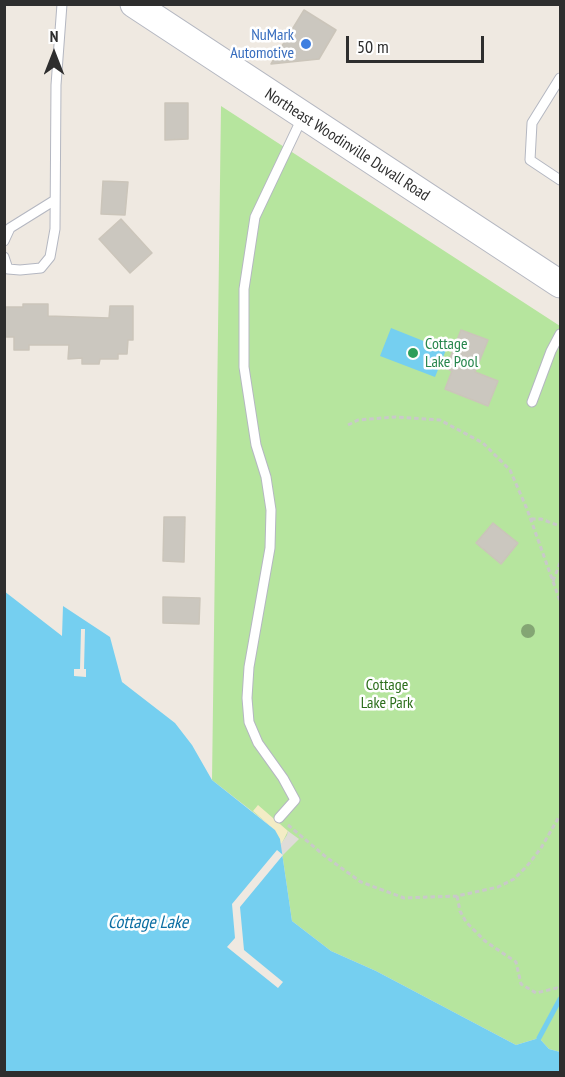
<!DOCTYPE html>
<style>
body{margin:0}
#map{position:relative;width:565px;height:1077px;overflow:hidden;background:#efe9e1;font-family:"PT Sans Narrow",sans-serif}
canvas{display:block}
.frame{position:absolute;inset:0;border:6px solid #2e2e2e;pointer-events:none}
.north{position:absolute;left:24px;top:24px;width:60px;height:60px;-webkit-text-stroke:4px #fff;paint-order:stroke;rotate:0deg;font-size:16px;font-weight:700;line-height:24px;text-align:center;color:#2e2e2e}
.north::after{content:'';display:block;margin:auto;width:21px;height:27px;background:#2e2e2e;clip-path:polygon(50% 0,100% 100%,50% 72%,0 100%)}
.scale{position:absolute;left:346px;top:36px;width:138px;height:27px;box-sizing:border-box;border:3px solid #2e2e2e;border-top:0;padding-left:8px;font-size:18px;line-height:21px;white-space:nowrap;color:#2e2e2e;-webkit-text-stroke:4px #fff;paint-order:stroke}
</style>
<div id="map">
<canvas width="565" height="1077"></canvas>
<div class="frame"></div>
<div class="north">N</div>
<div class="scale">50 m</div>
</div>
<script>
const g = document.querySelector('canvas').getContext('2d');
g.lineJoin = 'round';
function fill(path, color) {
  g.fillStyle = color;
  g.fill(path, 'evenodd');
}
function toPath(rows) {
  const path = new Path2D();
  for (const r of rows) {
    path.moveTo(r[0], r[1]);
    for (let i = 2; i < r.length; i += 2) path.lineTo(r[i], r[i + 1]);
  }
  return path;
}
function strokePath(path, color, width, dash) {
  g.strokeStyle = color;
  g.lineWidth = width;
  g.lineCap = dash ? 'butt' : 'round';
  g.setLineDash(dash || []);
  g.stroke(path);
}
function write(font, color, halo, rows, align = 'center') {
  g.font = font + ' "PT Sans Narrow",sans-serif';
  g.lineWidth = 5;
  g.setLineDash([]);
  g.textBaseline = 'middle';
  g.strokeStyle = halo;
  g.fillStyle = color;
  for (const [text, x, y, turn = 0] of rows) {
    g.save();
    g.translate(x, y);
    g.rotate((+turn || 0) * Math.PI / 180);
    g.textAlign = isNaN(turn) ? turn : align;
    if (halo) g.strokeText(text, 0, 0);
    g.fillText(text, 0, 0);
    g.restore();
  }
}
fill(toPath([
 [221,106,560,326,560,1052,549,1049,539,1038,516,1045,376,971,331,951,292,921,280,839,276,830,212,780]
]), '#b6e59e');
fill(toPath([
 [258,805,288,831,281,845,275,830,253,811]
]), '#f3ecc5');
fill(toPath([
 [288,831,299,839,283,855,277,850,287,835]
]), '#dfdcd8');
fill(toPath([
 [391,328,446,350,435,377,380,356],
 [4,591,62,636,63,606,110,637,122,682,175,723,192,745,212,780,275,830,280,839,292,921,331,951,376,971,516,1045,539,1038,549,1049,560,1052,560,1072,5,1072]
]), '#75cff0');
fill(toPath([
 [81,629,85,629,84,669,86,669,86,677,74,676,74,669,80,669],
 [277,850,283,855,240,907,244,950,283,982,278,988,227,947,235,938,232,904]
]), '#efe9e1');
strokePath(toPath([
 [539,1038,560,999]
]), '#75cff0', 5);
const building = toPath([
 [304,10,336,30,319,59,271,64,304,10],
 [165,103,188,103,188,139,165,140,165,103],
 [103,181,128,182,125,215,101,214,103,181],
 [121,219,152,253,130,273,99,239,121,219],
 [23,304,48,304,48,316,109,318,110,306,133,306,133,340,128,340,127,354,118,354,118,359,100,359,99,364,82,364,82,358,68,359,69,345,29,345,29,350,14,350,14,337,4,337,4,307,23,307,23,304],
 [461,330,488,340,475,372,498,381,488,406,445,389,452,371,446,368,461,330],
 [164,517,185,517,184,562,163,561,164,517],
 [493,523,518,543,501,564,476,543,493,523],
 [163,597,200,598,199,624,163,623,163,597]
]);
fill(building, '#cbc7bf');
strokePath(building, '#cbc5ba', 1.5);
const lane = toPath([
 [560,78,532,123,530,160,560,180],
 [4,241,10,228,55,200],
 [4,257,8,269,20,270,41,268,50,257,55,229,56,85,62,4],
 [532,402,551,351,560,334],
 [279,818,295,800,283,778,258,743,249,722,247,698,249,667,270,548,271,510,266,477,256,445,244,367,244,289,255,217,302,118]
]);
const secondary = toPath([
 [134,4,560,284]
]);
strokePath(lane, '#b4b7c1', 11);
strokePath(secondary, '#b4b7c1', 29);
strokePath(toPath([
 [348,425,358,420,395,417,440,420,483,443,510,470,527,509,560,601],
 [531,519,541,519,560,526],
 [553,581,560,563],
 [288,825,326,857,361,882,404,898,457,896,498,887,514,879,527,866,541,848,560,815],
 [457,896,460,911,466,922,485,941,516,962,521,984,536,993,557,988,560,990]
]), '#c9c9c9', 3, [4.5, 3]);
strokePath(lane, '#fff', 9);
strokePath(secondary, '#fff', 27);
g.fillStyle = '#84a574';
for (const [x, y] of [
 [528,631]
]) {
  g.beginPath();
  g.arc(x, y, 7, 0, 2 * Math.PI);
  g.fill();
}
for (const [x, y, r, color] of [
 [306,44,6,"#3f7fe0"],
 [413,353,6,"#2e9e5b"]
]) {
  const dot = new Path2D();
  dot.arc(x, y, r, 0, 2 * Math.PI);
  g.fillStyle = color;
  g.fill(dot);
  strokePath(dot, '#fff', 2);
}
write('16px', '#366cbe', '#fff', [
 ["NuMark",294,35],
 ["Automotive",294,53]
], 'right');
write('16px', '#2e2e2e', '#fff', [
 ["Northeast Woodinville Duvall Road",347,145,33]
]);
write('16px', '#27864d', '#fff', [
 ["Cottage",425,344],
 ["Lake Pool",425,362]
], 'left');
write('16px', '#2c6e1b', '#fff', [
 ["Cottage",387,685],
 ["Lake Park",387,703]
]);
write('italic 18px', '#0d6fa3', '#fff', [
 ["Cottage Lake",148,923]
]);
</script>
